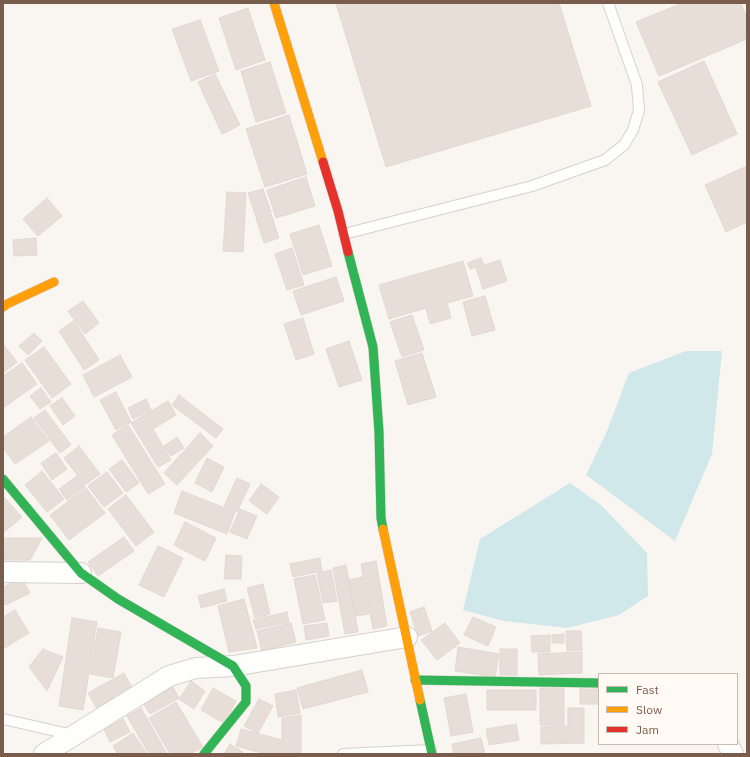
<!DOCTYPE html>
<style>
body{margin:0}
#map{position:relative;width:750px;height:757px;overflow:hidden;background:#f9f5f0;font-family:"IBM Plex Sans",sans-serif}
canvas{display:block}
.frame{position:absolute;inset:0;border:4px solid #7a5c4d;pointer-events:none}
.legend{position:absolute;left:598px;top:673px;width:140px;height:72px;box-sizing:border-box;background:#fffaf3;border:1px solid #cabbb1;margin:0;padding:5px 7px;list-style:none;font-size:12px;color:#7a5c4d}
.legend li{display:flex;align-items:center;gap:8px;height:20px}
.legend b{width:20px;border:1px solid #cabbb1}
</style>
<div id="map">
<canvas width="750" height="757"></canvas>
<div class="frame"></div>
<ul class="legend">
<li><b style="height:5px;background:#30b455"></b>Fast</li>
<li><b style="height:5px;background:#ff9f0a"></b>Slow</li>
<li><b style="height:5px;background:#e5322d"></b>Jam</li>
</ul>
</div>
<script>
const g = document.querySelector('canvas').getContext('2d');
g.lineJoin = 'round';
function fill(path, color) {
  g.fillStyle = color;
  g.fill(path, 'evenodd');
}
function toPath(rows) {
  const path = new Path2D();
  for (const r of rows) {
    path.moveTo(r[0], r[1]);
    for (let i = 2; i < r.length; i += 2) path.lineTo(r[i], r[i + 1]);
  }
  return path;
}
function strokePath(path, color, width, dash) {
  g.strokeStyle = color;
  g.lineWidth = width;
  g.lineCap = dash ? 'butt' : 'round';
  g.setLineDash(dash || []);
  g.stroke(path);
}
fill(toPath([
 [686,351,722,351,712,454,675,541,586,475,607,431,629,373],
 [570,483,601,505,647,553,648,596,619,615,567,628,504,621,463,610,480,539]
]), '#d0e8ea');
const building = toPath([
 [336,3,559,3,591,106,386,167,336,3],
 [682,3,741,3,747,18,747,39,659,76,636,22,682,3],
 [248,8,265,60,236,70,219,18,248,8],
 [200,20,219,71,191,81,172,29,200,20],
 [704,61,737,134,692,155,658,82,704,61],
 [270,62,286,113,256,122,241,71,270,62],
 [215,74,240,125,222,134,198,82,215,74],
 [289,115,307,174,265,187,246,129,289,115],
 [747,166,747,222,726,232,705,185,747,166],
 [306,177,315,206,276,218,267,190,306,177],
 [263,189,271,212,256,217,248,193,263,189],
 [227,192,246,193,243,252,223,251,227,192],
 [47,198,62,216,38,236,23,219,47,198],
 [271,214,279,238,264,243,256,218,271,214],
 [319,225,332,266,303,275,290,234,319,225],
 [36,238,37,255,14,256,13,240,36,238],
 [292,248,304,285,287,290,275,254,292,248],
 [481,258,484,265,470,269,467,263,481,258],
 [500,260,507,281,483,289,476,268,500,260],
 [463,261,473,296,447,303,451,318,430,324,426,308,389,319,379,285,463,261],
 [336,277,344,301,301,315,293,291,336,277],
 [485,296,495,330,472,336,463,302,485,296],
 [83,301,99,323,85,334,68,311,83,301],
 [412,315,424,350,402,357,390,322,412,315],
 [303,318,314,354,296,360,284,324,303,318],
 [74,321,99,360,84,370,59,331,74,321],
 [34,333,42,341,28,355,19,346,34,333],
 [349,341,362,380,339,387,326,349,349,341],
 [3,344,17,362,3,373,3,344],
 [44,347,71,384,52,398,25,360,44,347],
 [422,353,436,397,408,405,395,361,422,353],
 [120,355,132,377,94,397,83,375,120,355],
 [22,363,37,384,3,408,3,376,22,363],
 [41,388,51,402,40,409,30,396,41,388],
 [116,392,131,422,116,430,100,400,116,392],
 [179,395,223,429,216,438,172,405,179,395],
 [62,398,75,416,63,425,50,406,62,398],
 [146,399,151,410,133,419,128,408,146,399],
 [168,401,176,415,153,429,171,460,158,467,131,423,168,401],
 [45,410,71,445,60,453,34,418,45,410],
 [31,417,49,441,15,464,3,448,3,437,31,417],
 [128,425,165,484,148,494,112,435,128,425],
 [200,433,213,446,177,485,164,473,200,433],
 [177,437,184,448,171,456,164,446,177,437],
 [79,446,100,474,85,485,64,458,79,446],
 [56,453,67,469,52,480,41,463,56,453],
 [207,458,224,467,212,492,195,483,207,458],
 [122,460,139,483,126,492,109,469,122,460],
 [42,471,64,499,47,512,25,485,42,471],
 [107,472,123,493,104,507,88,486,107,472],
 [77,476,85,487,67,500,59,489,77,476],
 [237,478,250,484,237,512,224,506,237,478],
 [261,484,279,497,267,514,249,501,261,484],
 [86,488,105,513,69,540,50,515,86,488],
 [182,491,235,512,227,534,174,513,182,491],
 [126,495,154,532,136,546,108,509,126,495],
 [3,496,22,517,4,532,3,530,3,496],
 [240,509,257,516,247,539,230,532,240,509],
 [185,522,216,538,205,561,174,545,185,522],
 [124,537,134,551,98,576,88,562,124,537],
 [3,538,42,538,30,560,3,560,3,538],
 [158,546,183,558,164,597,139,585,158,546],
 [226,555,242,556,241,579,224,579,226,555],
 [320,558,322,571,293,577,290,564,320,558],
 [376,561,387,626,373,629,361,564,376,561],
 [346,565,358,632,345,634,333,568,346,565],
 [331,570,337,601,323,603,317,573,331,570],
 [315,575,325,620,303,624,294,579,315,575],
 [362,577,369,614,356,616,349,580,362,577],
 [22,578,30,593,5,605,3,600,3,587,22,578],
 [263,584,270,614,255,618,247,588,263,584],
 [224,589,227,601,201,608,198,596,224,589],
 [244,599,257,648,229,652,218,606,244,599],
 [424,607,432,631,418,636,410,612,424,607],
 [15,610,29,633,3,649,3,617,15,610],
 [287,612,289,622,256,629,253,620,287,612],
 [473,617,496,627,488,646,464,635,473,617],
 [72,618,97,622,83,710,59,706,72,618],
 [291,623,296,642,262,651,257,631,291,623],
 [327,623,329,636,306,640,304,626,327,623],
 [445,623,460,643,437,660,421,640,445,623],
 [98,628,121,632,113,678,90,674,98,628],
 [566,631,581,631,582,650,567,651,566,631],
 [564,634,564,643,552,643,552,635,564,634],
 [550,635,550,652,532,652,531,636,550,635],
 [458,647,499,654,495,677,455,671,458,647],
 [43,649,63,657,47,691,29,667,43,649],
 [500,649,517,649,517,675,500,675,500,649],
 [582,652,582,673,539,675,538,654,582,652],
 [362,670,368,692,303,709,297,688,362,670],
 [124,673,133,689,97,709,88,693,124,673],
 [191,681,205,691,194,709,179,699,191,681],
 [173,687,179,698,150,714,143,703,173,687],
 [213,688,236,701,224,723,201,710,213,688],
 [540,688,564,688,564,725,540,725,540,688],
 [580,689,599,689,599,704,580,704,580,689],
 [296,690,300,713,278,717,275,694,296,690],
 [487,690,536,690,536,710,487,710,487,690],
 [466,694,473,732,451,736,444,698,466,694],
 [259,699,273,706,258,733,244,726,259,699],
 [176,702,203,747,190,754,170,754,149,718,176,702],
 [141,708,167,754,149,754,127,716,141,708],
 [568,708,584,708,584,743,541,744,541,727,568,726,568,708],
 [301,715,301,754,265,754,236,746,241,729,282,740,282,718,301,715],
 [123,719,130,732,110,742,104,729,123,719],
 [516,724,519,740,489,745,486,729,516,724],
 [133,733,147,754,118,754,113,746,133,733],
 [481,738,485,754,454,754,452,744,481,738],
 [230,744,243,752,242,754,224,754,230,744]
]);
fill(building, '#e6ded7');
strokePath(building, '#e2d8d2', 1);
const lane = toPath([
 [344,234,532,186,605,160,624,145,633,130,639,110,637,85,608,3],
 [3,719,73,735],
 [343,754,431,750]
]);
const street = toPath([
 [3,572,81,573],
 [728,744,733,754],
 [44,754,169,676,196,668,233,666,407,637]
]);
const fast = toPath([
 [348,252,373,347,379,432,381,518,383,529],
 [3,479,81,573,118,599,233,666,246,686,246,702,204,754],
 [415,680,599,683],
 [420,700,432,754]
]);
const slow = toPath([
 [274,3,323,162],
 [3,307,7,304,54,282],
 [383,529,420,700]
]);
const jam = toPath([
 [323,162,338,211,348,252]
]);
strokePath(lane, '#d7d1cb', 12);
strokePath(street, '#d7d1cb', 22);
strokePath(fast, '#d9d2cb', 10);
strokePath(slow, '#d9d2cb', 10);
strokePath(jam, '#d9d2cb', 10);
strokePath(lane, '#fefefd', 10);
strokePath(street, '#fefefd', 20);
strokePath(fast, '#30b455', 9);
strokePath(slow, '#ff9f0a', 9);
strokePath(jam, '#e5322d', 9);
</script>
